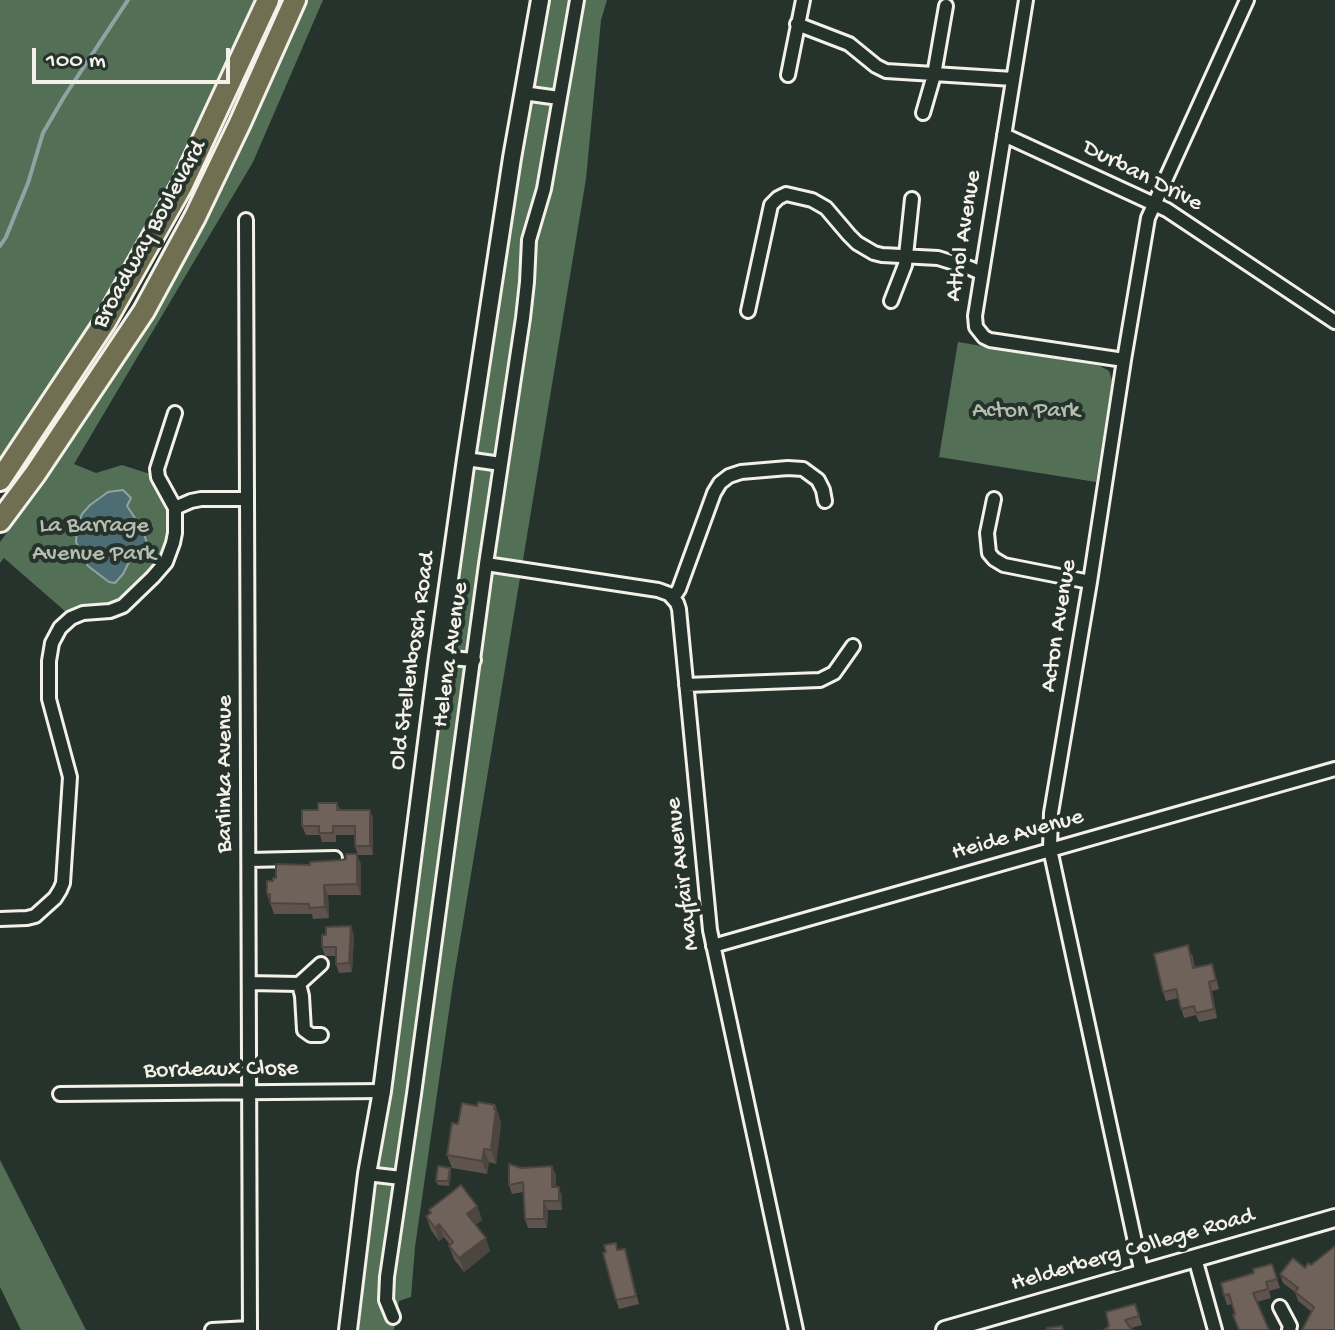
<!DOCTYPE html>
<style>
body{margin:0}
#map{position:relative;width:1335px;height:1330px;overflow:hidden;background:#26332d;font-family:"Gochi Hand",sans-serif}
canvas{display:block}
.scale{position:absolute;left:32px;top:48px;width:198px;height:36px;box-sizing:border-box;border:4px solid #f4f1e8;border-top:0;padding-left:10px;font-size:24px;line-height:28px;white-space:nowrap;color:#f4f1e8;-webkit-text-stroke:6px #26332d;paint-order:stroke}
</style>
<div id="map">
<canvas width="1335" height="1330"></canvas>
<div class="scale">100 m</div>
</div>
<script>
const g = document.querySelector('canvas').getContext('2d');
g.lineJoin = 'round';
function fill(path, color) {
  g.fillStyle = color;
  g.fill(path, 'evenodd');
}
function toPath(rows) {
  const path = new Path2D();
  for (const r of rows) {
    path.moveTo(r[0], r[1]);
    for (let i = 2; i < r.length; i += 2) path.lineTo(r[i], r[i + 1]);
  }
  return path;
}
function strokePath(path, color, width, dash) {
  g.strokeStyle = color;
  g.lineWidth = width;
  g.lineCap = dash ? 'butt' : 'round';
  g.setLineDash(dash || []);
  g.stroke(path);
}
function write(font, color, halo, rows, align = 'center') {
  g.font = font + ' "Gochi Hand",sans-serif';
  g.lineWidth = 8;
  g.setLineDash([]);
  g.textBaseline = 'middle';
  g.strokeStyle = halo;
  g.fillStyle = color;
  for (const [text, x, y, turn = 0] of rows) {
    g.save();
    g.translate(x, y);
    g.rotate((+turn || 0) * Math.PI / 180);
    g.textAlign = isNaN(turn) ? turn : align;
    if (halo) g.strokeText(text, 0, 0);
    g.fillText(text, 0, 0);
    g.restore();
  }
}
fill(toPath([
 [0,0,257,0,192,140,140,238,86,333,0,459],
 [306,0,323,0,253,162,74,464,96,473,122,465,150,474,166,507,168,533,164,549,153,567,123,599,112,606,85,606,66,612,4,558,0,563,0,542,47,478,152,316,189,251,238,156],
 [547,0,607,0,601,20,586,179,453,983,415,1247,411,1297,399,1301,394,1330,354,1330,477,441],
 [958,342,1100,366,1109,371,1112,380,1096,482,939,457],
 [0,1160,86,1330,21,1330,0,1287]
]), '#537057');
const water = toPath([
 [123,490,131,498,127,506,143,530,148,547,144,552,129,562,123,574,115,583,109,582,88,566,76,542,77,527,82,514,90,505,108,492,123,490]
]);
fill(water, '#4d6d74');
strokePath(water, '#90a2a2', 2);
strokePath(toPath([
 [0,246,6,237,28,183,43,133,64,97,128,0]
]), '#90a2a2', 4);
const minor = toPath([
 [1026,0,975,316,976,327,984,337,990,340,1124,360],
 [797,24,849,44,876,66,886,71,1013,79],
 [788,75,803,0],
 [523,93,559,98],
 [923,113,934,75,946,6],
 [1004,135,1167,210,1335,322],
 [246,220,250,1330],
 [891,301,905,265,912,199],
 [748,311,771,205,778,198,786,194,812,200,826,208,849,235,857,243,874,253,882,255,938,258,970,268,981,273],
 [466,459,501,464],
 [994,499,987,533,989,553,994,559,1004,565,1090,582],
 [175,508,191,501,201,499,247,499],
 [486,564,658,590,669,594,677,603,679,609,710,930,796,1330],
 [673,598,679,589,714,493,720,483,729,476,741,472,788,468,803,469,818,480,823,490,825,501],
 [438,657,474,660],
 [686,685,820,680,834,673,853,646],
 [249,860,335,858],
 [0,919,27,918,35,916,55,898,60,890,63,883,70,777,49,699,49,661,52,643,60,628,71,618,83,613,110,611,123,606,153,577,166,562,173,543,175,533,175,508,158,477,157,469,175,413],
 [713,946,1335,769],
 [249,983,299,984,321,964],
 [299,984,302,996,304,1030,311,1035,321,1035],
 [60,1094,382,1091],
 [367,1174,401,1178],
 [1195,1258,1215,1330],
 [1142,1274,1050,849,1051,813,1090,582,1124,360,1148,218,1247,0],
 [1280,1307,1290,1326,1289,1330],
 [393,1317,386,1300,387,1277,414,1094,486,564,523,318,527,282,529,240,544,189,577,0],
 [212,1330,250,1328]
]);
const tertiary = toPath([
 [348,1330,367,1174,382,1091,438,657,466,459,512,158,540,0],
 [945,1330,1335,1218]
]);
const primary = toPath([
 [0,480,105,322,182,185,268,0],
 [0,521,35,474,144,311,195,217,240,123,295,0]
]);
strokePath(minor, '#f4f1e8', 18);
strokePath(tertiary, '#f4f1e8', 22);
strokePath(primary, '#f4f1e8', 26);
strokePath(minor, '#26332d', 12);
strokePath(tertiary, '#26332d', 16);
strokePath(primary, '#706f52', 20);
fill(toPath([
 [337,803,340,810,370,810,373,819,373,855,358,855,355,846,355,835,336,835,336,842,322,842,320,835,306,835,302,826,318,810],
 [361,864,361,895,328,895,329,918,313,919,312,914,274,914,267,894,273,881,310,865],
 [354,935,352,972,339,973,336,964,336,956,325,956,322,947],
 [1192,954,1195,968,1212,964,1219,989,1212,991,1217,1018,1199,1022,1196,1015,1184,1018,1178,998,1166,1001,1163,992],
 [495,1105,501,1123,496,1164,489,1162,487,1174,452,1168,447,1155,458,1124,477,1106],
 [552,1166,556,1175,556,1187,562,1196,562,1210,548,1210,547,1228,528,1228,525,1219,523,1192,512,1194,509,1185,521,1168],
 [450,1168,451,1173,449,1186,438,1185,436,1181],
 [477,1206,482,1220,475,1225,490,1251,464,1272,454,1259,449,1246,450,1245,444,1237,439,1241,431,1230,426,1216,430,1213,429,1210],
 [625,1249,639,1304,619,1309,616,1300,618,1250],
 [1272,1264,1280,1288,1269,1291,1271,1298,1257,1302,1235,1314,1232,1304,1227,1305,1224,1296,1254,1273],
 [1311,1265,1335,1330,1298,1301,1295,1292,1283,1283,1280,1274],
 [1135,1304,1142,1325,1131,1328,1104,1330]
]), '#5f544d');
fill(toPath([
 [370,810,373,819,373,855,370,846],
 [357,854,361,864,361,895,357,884],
 [324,885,328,895,329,918,325,907],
 [351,926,354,935,352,972,349,963],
 [1209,982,1212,991,1217,1018,1214,1009],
 [495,1105,501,1123,496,1164,491,1150],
 [484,1149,489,1162,487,1174,482,1161],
 [552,1166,556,1175,556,1196,552,1187],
 [450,1168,451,1173,449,1186,448,1181],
 [559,1187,562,1196,562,1210,559,1201],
 [544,1201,548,1210,547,1228,544,1219],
 [477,1206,482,1220,472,1227,467,1214],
 [439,1224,444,1237,439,1241,435,1228],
 [486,1238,490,1251,464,1272,459,1258],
 [625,1249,628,1258,639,1304,636,1296]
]), '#4d453f');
const building = toPath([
 [318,803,337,803,337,810,370,810,370,846,355,846,355,826,333,826,333,833,319,833,319,826,302,826,302,810,318,810,318,803],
 [346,854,357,854,357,884,324,885,325,907,309,908,309,904,270,903,270,894,267,894,267,881,273,881,273,878,276,878,276,864,310,865,310,862,341,860,346,859,346,854],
 [351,926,349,963,336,964,336,947,322,947,322,935,326,935,326,927,351,926],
 [1188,945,1193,968,1212,964,1216,980,1209,982,1214,1009,1196,1013,1194,1006,1181,1009,1176,989,1163,992,1154,954,1188,945],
 [478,1102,495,1105,494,1109,496,1109,491,1150,484,1149,482,1161,447,1155,452,1123,458,1124,462,1103,477,1106,478,1102],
 [509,1164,521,1168,552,1166,552,1187,559,1187,559,1201,544,1201,544,1219,525,1219,523,1182,509,1185,509,1164],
 [438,1166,450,1168,448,1181,436,1181,438,1166],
 [461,1185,477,1206,467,1214,486,1238,459,1258,449,1246,453,1242,439,1224,435,1228,426,1216,431,1213,429,1210,461,1185],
 [616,1243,617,1250,625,1249,636,1296,616,1300,603,1253,606,1252,604,1245,616,1243],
 [1335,1246,1335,1330,1302,1330,1314,1307,1295,1292,1298,1288,1280,1274,1293,1258,1305,1268,1308,1263,1311,1265,1335,1246],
 [1272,1264,1277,1279,1266,1282,1268,1289,1253,1293,1269,1330,1239,1330,1233,1315,1235,1314,1229,1294,1224,1296,1221,1283,1254,1273,1253,1269,1272,1264],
 [1135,1304,1139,1316,1125,1320,1132,1330,1104,1330,1109,1326,1106,1312,1135,1304],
 [1062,1326,1063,1330,1047,1330,1047,1328,1062,1326]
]);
fill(building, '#6e625a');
strokePath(building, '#4d453f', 2);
write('24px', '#f4f1e8', '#26332d', [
 ["Durban Drive",1142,177,27],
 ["Broadway Boulevard",151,235,-61],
 ["Athol Avenue",965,236,-81],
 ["Acton Avenue",1060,626,-81],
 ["Helena Avenue",452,655,-82],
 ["Old Stellenbosch Road",414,661,-82],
 ["Barlinka Avenue",226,774,-90],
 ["Heide Avenue",1018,836,-16],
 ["Mayfair Avenue",684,874,-97],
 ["Bordeaux Close",221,1071,-1],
 ["Helderberg College Road",1133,1251,-16]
]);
write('24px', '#b4bdae', '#26332d', [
 ["Acton Park",1026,412],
 ["La Barrage",94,527],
 ["Avenue Park",94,555]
]);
</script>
